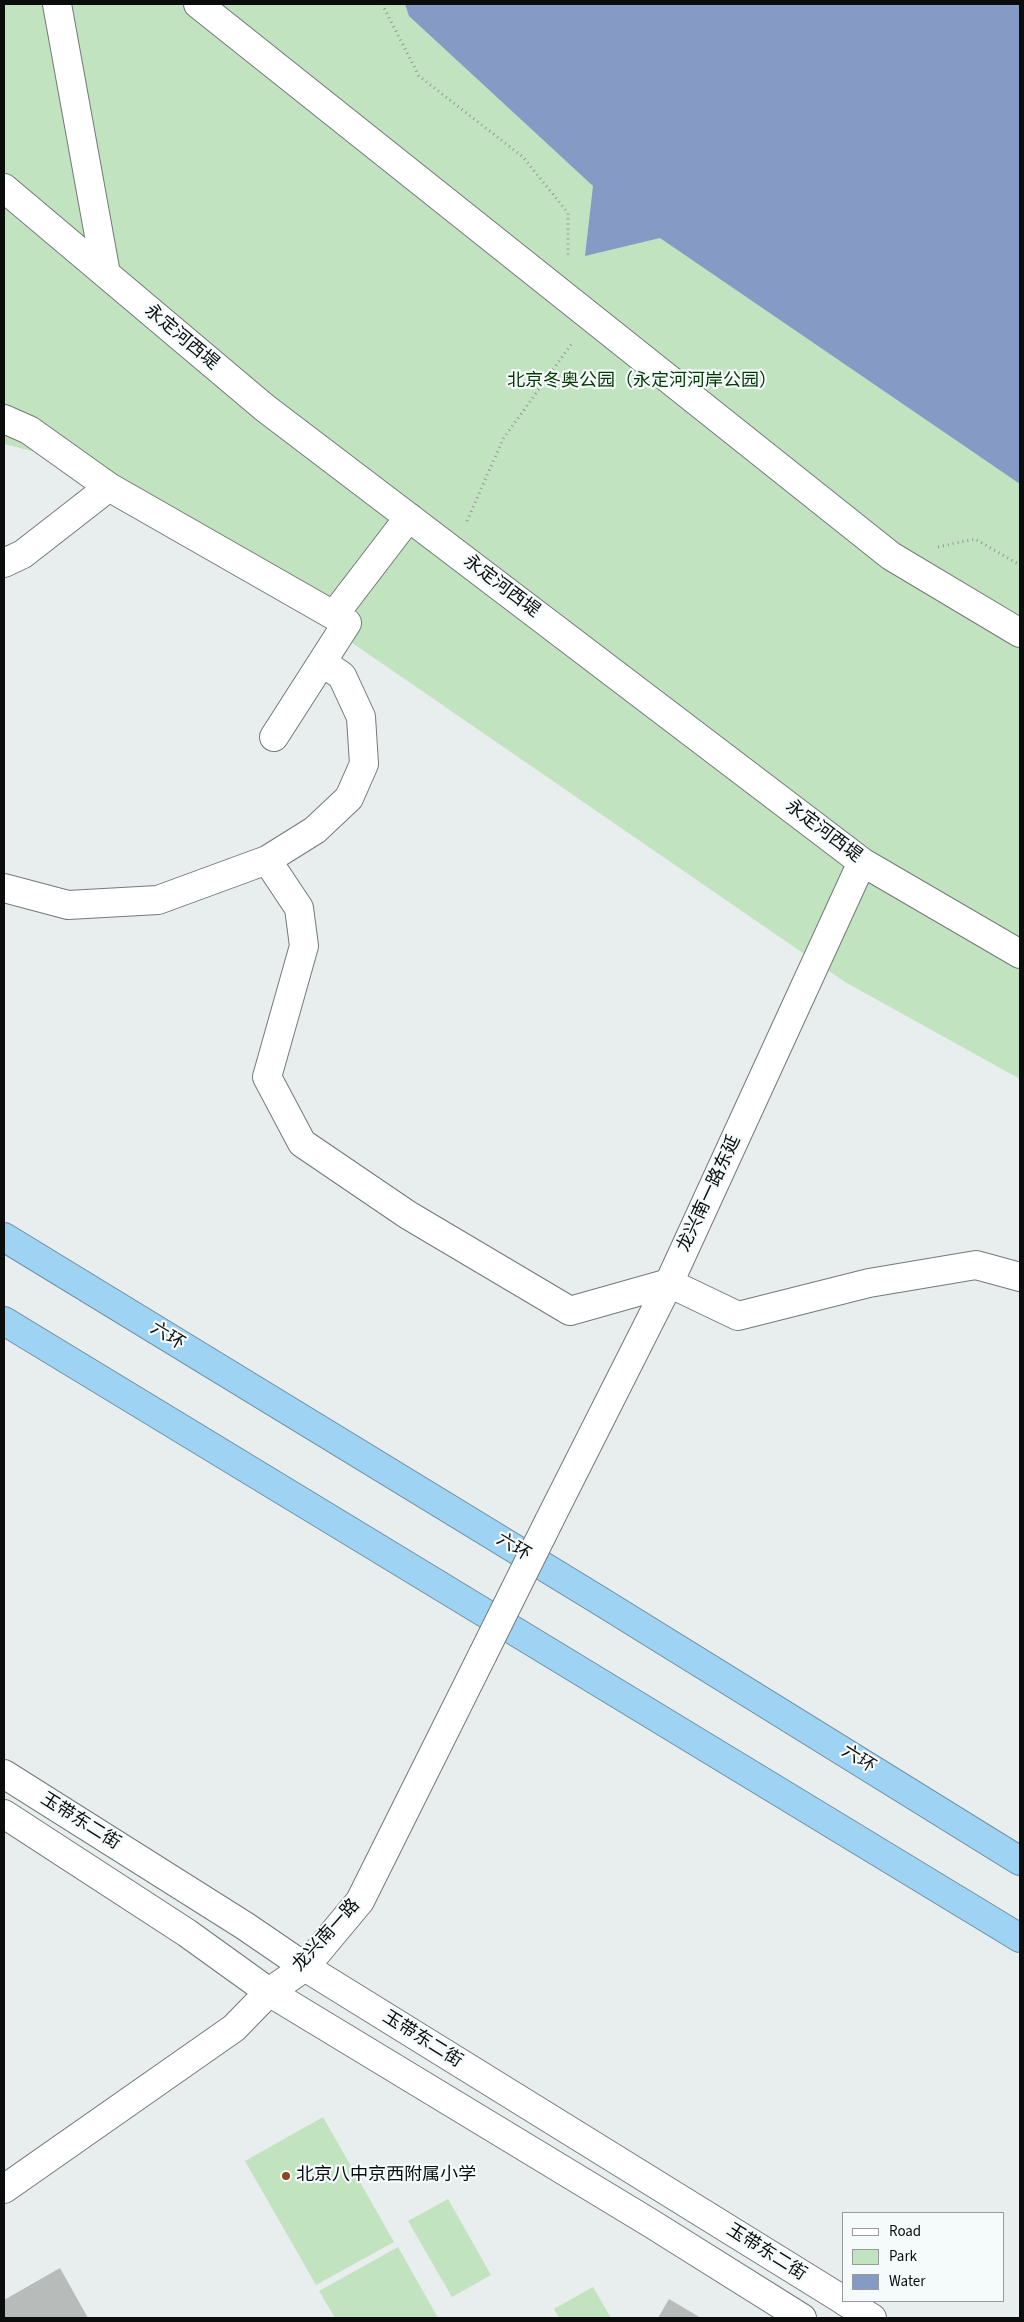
<!DOCTYPE html>
<meta charset="utf-8">
<style>
body{margin:0}
#map{position:relative;width:1024px;height:2322px;overflow:hidden;background:#e8eded;font-family:"Source Sans 3",sans-serif}
canvas{display:block}
.frame{position:absolute;inset:0;border:5px solid #0b0d0d;pointer-events:none}
.legend{position:absolute;left:842px;top:2212px;width:162px;height:90px;box-sizing:border-box;background:#f5fafb;border:1px solid #979b9c;margin:0;padding:6px 9px;list-style:none;font-size:15px;color:#0b0d0d}
.legend li{display:flex;align-items:center;gap:10px;height:25px}
.legend b{width:25px;border:1px solid #979b9c}
</style>
<div id="map">
<canvas width="1024" height="2322"></canvas>
<div class="frame"></div>
<ul class="legend">
<li><b style="height:6px;background:#fff"></b>Road</li>
<li><b style="height:14px;background:#c2e3bf"></b>Park</li>
<li><b style="height:14px;background:#869ac6"></b>Water</li>
</ul>
</div>
<script>
const g = document.querySelector('canvas').getContext('2d');
g.lineJoin = 'round';
function fill(path, color) {
  g.fillStyle = color;
  g.fill(path, 'evenodd');
}
function toPath(rows) {
  const path = new Path2D();
  for (const r of rows) {
    path.moveTo(r[0], r[1]);
    for (let i = 2; i < r.length; i += 2) path.lineTo(r[i], r[i + 1]);
  }
  return path;
}
function strokePath(path, color, width, dash) {
  g.strokeStyle = color;
  g.lineWidth = width;
  g.lineCap = dash ? 'butt' : 'round';
  g.setLineDash(dash || []);
  g.stroke(path);
}
function write(font, color, halo, rows, align = 'center') {
  g.font = font + ' "Source Sans 3","Noto Sans SC",sans-serif';
  g.lineWidth = 4.5;
  g.setLineDash([]);
  g.textBaseline = 'middle';
  g.strokeStyle = halo;
  g.fillStyle = color;
  for (const [text, x, y, turn = 0] of rows) {
    g.save();
    g.translate(x, y);
    g.rotate((+turn || 0) * Math.PI / 180);
    g.textAlign = isNaN(turn) ? turn : align;
    if (halo) g.strokeText(text, 0, 0);
    g.fillText(text, 0, 0);
    g.restore();
  }
}
fill(toPath([
 [4,4,1020,4,1020,1079,845,982,98,468,4,444],
 [323,2117,394,2242,316,2285,245,2161],
 [448,2199,491,2275,452,2297,408,2221],
 [398,2247,438,2318,335,2318,319,2291],
 [593,2287,611,2318,559,2318,554,2309]
]), '#c2e3bf');
fill(toPath([
 [405,4,1020,4,1020,484,660,238,585,256,593,186,409,16]
]), '#869ac6');
fill(toPath([
 [60,2268,88,2318,4,2318,4,2300],
 [669,2299,701,2318,658,2318]
]), '#b7bbba');
const minor = toPath([
 [57,4,106,274],
 [198,4,891,556,1020,633],
 [4,188,265,408,862,862,1020,954],
 [4,419,29,430,109,487],
 [4,563,23,554,109,487,347,623,274,737],
 [334,615,409,517],
 [267,860,299,908,304,946,267,1077,302,1143,408,1215,570,1311,669,1283,738,1316,869,1283,976,1265,1020,1277],
 [4,888,68,905,158,900,267,860,315,830,349,798,364,764,361,717,342,676,322,662],
 [549,1521,669,1283,862,862],
 [4,1774,245,1926,305,1967,843,2300],
 [4,1814,187,1933,269,1992,652,2224,802,2318],
 [4,2189,234,2028,269,1992,305,1967,360,1901,483,1654],
 [844,2301,872,2318]
]);
const highway = toPath([
 [4,1237,597,1599,1020,1861],
 [4,1321,1020,1938]
]);
strokePath(minor, '#747979', 30);
strokePath(highway, '#6b8ea2', 30);
strokePath(toPath([
 [382,4,419,76,523,157,568,213,568,258],
 [467,521,503,439,573,342],
 [938,547,975,539,1020,565]
]), '#949898', 3, [1, 4]);
strokePath(minor, '#fff', 28);
strokePath(highway, '#9ed3f3', 28);
const minorBridge = toPath([
 [483,1654,549,1521]
]);
strokePath(minorBridge, '#747979', 30, []);
strokePath(minorBridge, '#fff', 28);
for (const [x, y, r, color] of [
 [286,2176,5,"#8b471a"]
]) {
  const dot = new Path2D();
  dot.arc(x, y, r, 0, 2 * Math.PI);
  g.fillStyle = color;
  g.fill(dot);
  strokePath(dot, '#f5fafb', 2);
}
write('18px', '#0b0d0d', '#f5fafb', [
 ["永定河西堤",181,338,40],
 ["永定河西堤",501,587,37],
 ["永定河西堤",823,832,37],
 ["龙兴南一路东延",710,1194,-65],
 ["六环",167,1337,31],
 ["六环",513,1548,31],
 ["六环",858,1760,32],
 ["玉带东二街",80,1822,32],
 ["龙兴南一路",327,1936,-48],
 ["玉带东二街",422,2040,32],
 ["玉带东二街",766,2253,32]
]);
write('18px', '#013902', '#f5fafb', [
 ["北京冬奥公园（永定河河岸公园）",642,382]
]);
write('18px', '#0b0d0d', '#f5fafb', [
 ["北京八中京西附属小学",296,2176]
], 'left');
</script>
